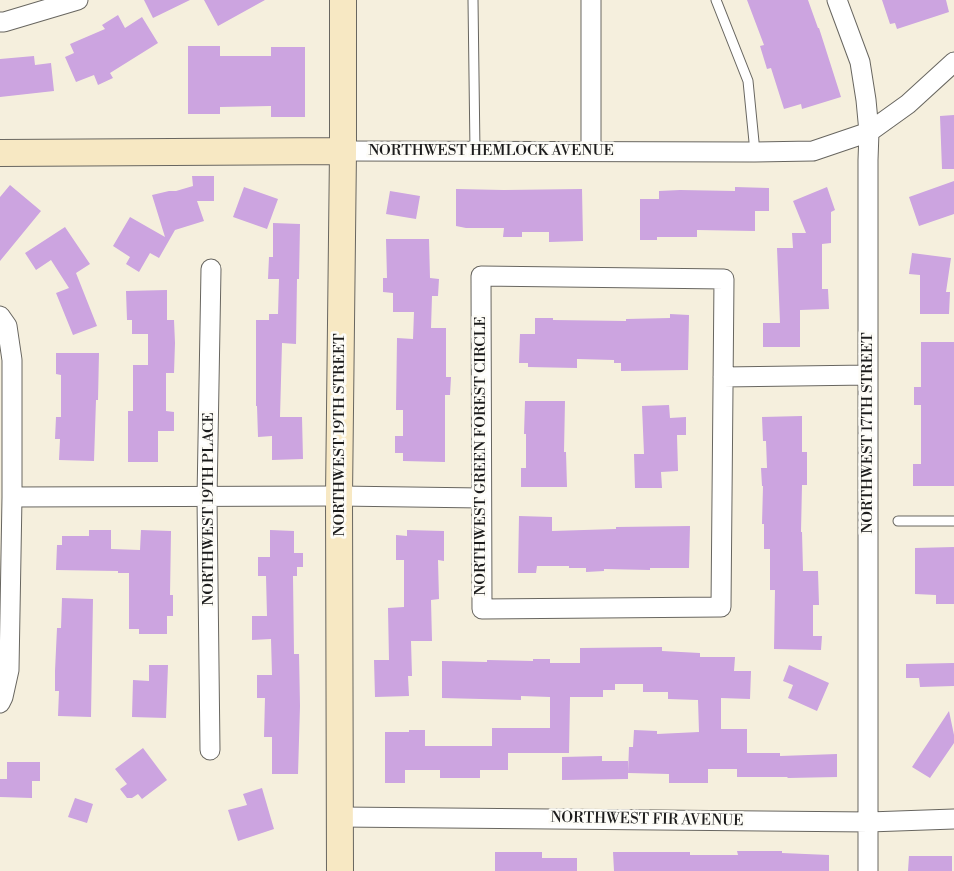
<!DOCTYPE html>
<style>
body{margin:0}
canvas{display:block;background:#f5efdd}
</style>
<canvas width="954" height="871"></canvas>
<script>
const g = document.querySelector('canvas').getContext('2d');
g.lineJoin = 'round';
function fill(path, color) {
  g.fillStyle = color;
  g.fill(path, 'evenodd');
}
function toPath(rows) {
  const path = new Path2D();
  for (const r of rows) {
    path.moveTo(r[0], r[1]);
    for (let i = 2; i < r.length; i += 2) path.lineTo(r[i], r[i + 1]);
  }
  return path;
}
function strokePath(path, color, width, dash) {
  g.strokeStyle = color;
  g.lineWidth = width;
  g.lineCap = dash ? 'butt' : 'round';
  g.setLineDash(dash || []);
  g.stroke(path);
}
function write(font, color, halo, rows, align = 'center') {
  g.font = font + ' "Libre Bodoni",serif';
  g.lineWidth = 5;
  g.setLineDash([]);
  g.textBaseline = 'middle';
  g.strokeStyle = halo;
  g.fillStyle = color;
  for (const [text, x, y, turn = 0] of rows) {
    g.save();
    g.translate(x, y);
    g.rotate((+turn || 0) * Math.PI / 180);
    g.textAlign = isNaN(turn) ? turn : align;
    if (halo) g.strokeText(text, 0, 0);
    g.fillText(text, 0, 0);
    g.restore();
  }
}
fill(toPath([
 [144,0,190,0,153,18],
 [204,0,265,0,218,26],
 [747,0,808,0,818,28,819,28,841,97,802,109,801,104,784,109,771,68,767,69,760,46,764,45],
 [882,0,946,0,949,12,897,29,895,23,890,24],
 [118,15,125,28,142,17,158,43,110,73,113,78,98,85,94,75,76,82,65,57,74,53,70,44,105,29,102,25],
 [188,46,220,46,220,56,271,56,271,47,305,47,305,117,271,117,271,106,220,107,220,114,188,114],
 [34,56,35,65,51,63,54,91,0,97,0,59],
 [954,115,954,169,942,169,940,116],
 [192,176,214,176,214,201,197,201,204,221,175,230,159,258,150,253,139,272,126,264,130,257,113,246,130,217,165,237,152,195,169,191,176,191,193,186],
 [954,181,954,214,919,226,909,197],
 [10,185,41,211,0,261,0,197],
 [244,187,278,199,267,229,233,217],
 [735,187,769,188,769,211,755,211,755,231,697,230,697,237,657,237,657,240,640,240,640,199,659,199,659,191,680,190,735,191],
 [827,187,835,210,831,212,831,243,822,244,822,289,828,289,829,309,800,310,800,347,763,347,763,323,780,323,777,248,793,248,792,233,806,233,793,201],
 [456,189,504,190,582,189,583,241,549,242,549,232,522,232,522,237,503,237,504,228,466,228,456,226],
 [390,191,420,196,416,219,386,214],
 [273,223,300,224,299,279,297,279,296,344,282,343,280,417,302,417,303,459,272,460,272,436,258,437,257,406,256,406,256,320,269,320,269,314,278,314,279,279,268,279,269,257,273,257],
 [65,227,90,264,76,273,97,326,73,335,56,293,69,288,51,260,36,270,25,253],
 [386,239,429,239,430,278,439,279,438,296,432,296,431,328,446,328,446,377,451,377,450,395,445,395,445,462,403,461,403,453,395,453,395,436,403,436,403,410,396,410,397,338,413,339,414,312,393,312,393,293,383,292,383,278,387,278],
 [912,253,951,258,946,292,950,292,949,314,920,314,920,275,909,274],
 [167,290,167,320,174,320,175,343,174,373,166,373,166,411,174,412,174,431,158,431,158,462,128,462,128,411,133,411,133,365,148,365,148,334,132,334,132,320,127,320,126,291],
 [670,314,689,315,688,370,621,371,621,363,614,363,614,360,577,359,577,368,528,367,528,363,519,363,520,334,535,334,535,318,553,318,553,320,626,321,626,319,670,318],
 [921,342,954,342,954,486,913,486,913,464,921,464,921,405,914,405,914,387,921,387],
 [56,353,99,353,98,400,96,400,94,461,59,460,60,439,55,439,56,417,61,417,61,375,56,374],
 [525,401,565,401,564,452,566,452,567,487,521,487,521,468,526,468,526,434,524,434],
 [669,405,670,418,686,417,686,435,677,435,678,471,661,472,662,488,635,488,634,454,644,454,642,406],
 [802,416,802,452,807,452,807,485,802,485,801,532,802,532,803,571,818,571,819,605,813,605,813,636,822,636,821,650,774,649,775,590,770,590,770,549,764,549,764,524,762,524,763,486,762,486,761,468,767,468,766,441,763,441,762,417],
 [519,516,552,517,552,531,616,529,616,527,690,526,689,568,650,568,650,570,604,569,604,571,586,572,586,568,569,568,569,566,537,566,536,573,518,573],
 [89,530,111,530,111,549,140,550,141,530,171,531,170,595,173,595,173,616,167,616,167,634,139,634,139,629,129,629,129,573,118,573,118,571,56,570,57,545,62,545,62,536,89,536],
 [270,530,294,531,294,553,303,553,303,567,297,567,297,576,293,576,294,654,299,654,300,706,298,774,272,774,272,737,264,737,265,698,257,698,257,675,272,675,271,639,252,640,252,616,267,616,266,576,258,576,258,557,270,557],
 [407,530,444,531,444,561,438,560,439,599,431,600,432,641,411,641,412,676,408,676,409,696,375,697,374,660,389,660,388,608,404,607,404,560,396,560,396,535,407,536],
 [954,547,954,604,936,604,936,595,915,594,915,548],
 [62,598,93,599,91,717,58,716,59,691,55,691,55,671,57,628,61,628],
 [662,647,662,651,700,653,700,657,735,657,734,671,751,671,750,699,721,698,721,729,747,729,747,753,780,753,780,756,837,754,837,777,788,778,787,777,737,777,737,769,708,769,708,783,669,783,669,774,628,773,629,747,633,747,634,730,657,731,657,734,699,732,698,700,668,699,668,692,643,692,643,684,615,684,615,690,603,690,603,697,570,697,569,753,508,753,508,770,480,770,480,778,440,778,440,770,405,770,405,783,385,783,385,732,409,732,409,730,425,730,425,746,492,746,492,728,550,728,550,697,521,696,521,700,442,698,442,661,487,662,487,660,533,661,533,659,550,659,550,663,580,663,580,648],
 [954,663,954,686,920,687,919,678,906,678,906,664],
 [149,665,168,665,166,718,132,717,133,680,149,681],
 [789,665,829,683,817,711,788,698,793,685,783,681],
 [949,711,954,735,954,743,930,778,912,767],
 [143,748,167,780,142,799,138,794,132,798,127,798,120,789,127,784,115,769],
 [602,756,602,761,628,761,628,779,562,780,562,757],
 [7,762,40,762,40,781,32,781,32,798,0,797,0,779,7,779],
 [262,788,274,829,238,841,228,810,247,805,243,794],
 [75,798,93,804,87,823,68,817],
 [737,851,782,851,782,853,829,855,829,871,614,871,613,852,690,852,690,855,738,855],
 [495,852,542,852,542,858,577,858,577,871,495,871],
 [909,856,952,856,952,871,908,871]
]), '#cca4e0');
const lane = toPath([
 [473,0,475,151],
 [716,0,748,81,755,152],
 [898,521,954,521]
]);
const street = toPath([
 [591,0,591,151],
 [837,0,860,62,866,100,869,132,868,160,868,871],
 [0,22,4,22,78,0],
 [343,151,755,152,813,151,869,132,908,104,954,62],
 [481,276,724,279,721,607,482,609,481,276],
 [0,316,7,326,12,360,12,497,9,670,3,697,0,703],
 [723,377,868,375],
 [12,497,339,496,481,498],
 [210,750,207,498,211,269],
 [340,817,869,822,954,819]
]);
const secondary = toPath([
 [0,153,343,151],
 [340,871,339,496,343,151,343,0]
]);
strokePath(lane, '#686660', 11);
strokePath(street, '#686660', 21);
strokePath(secondary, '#686660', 28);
strokePath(lane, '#fff', 9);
strokePath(street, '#fff', 19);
strokePath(secondary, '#f7e8c3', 26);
write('15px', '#1c1c1c', '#fdfcf7', [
 ["NORTHWEST HEMLOCK AVENUE",491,151],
 ["NORTHWEST 17TH STREET",868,433,-90],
 ["NORTHWEST 19TH STREET",340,435,-90],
 ["NORTHWEST GREEN FOREST CIRCLE",481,456,-90],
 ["NORTHWEST 19TH PLACE",209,509,-90],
 ["NORTHWEST FIR AVENUE",647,820,1]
]);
</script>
